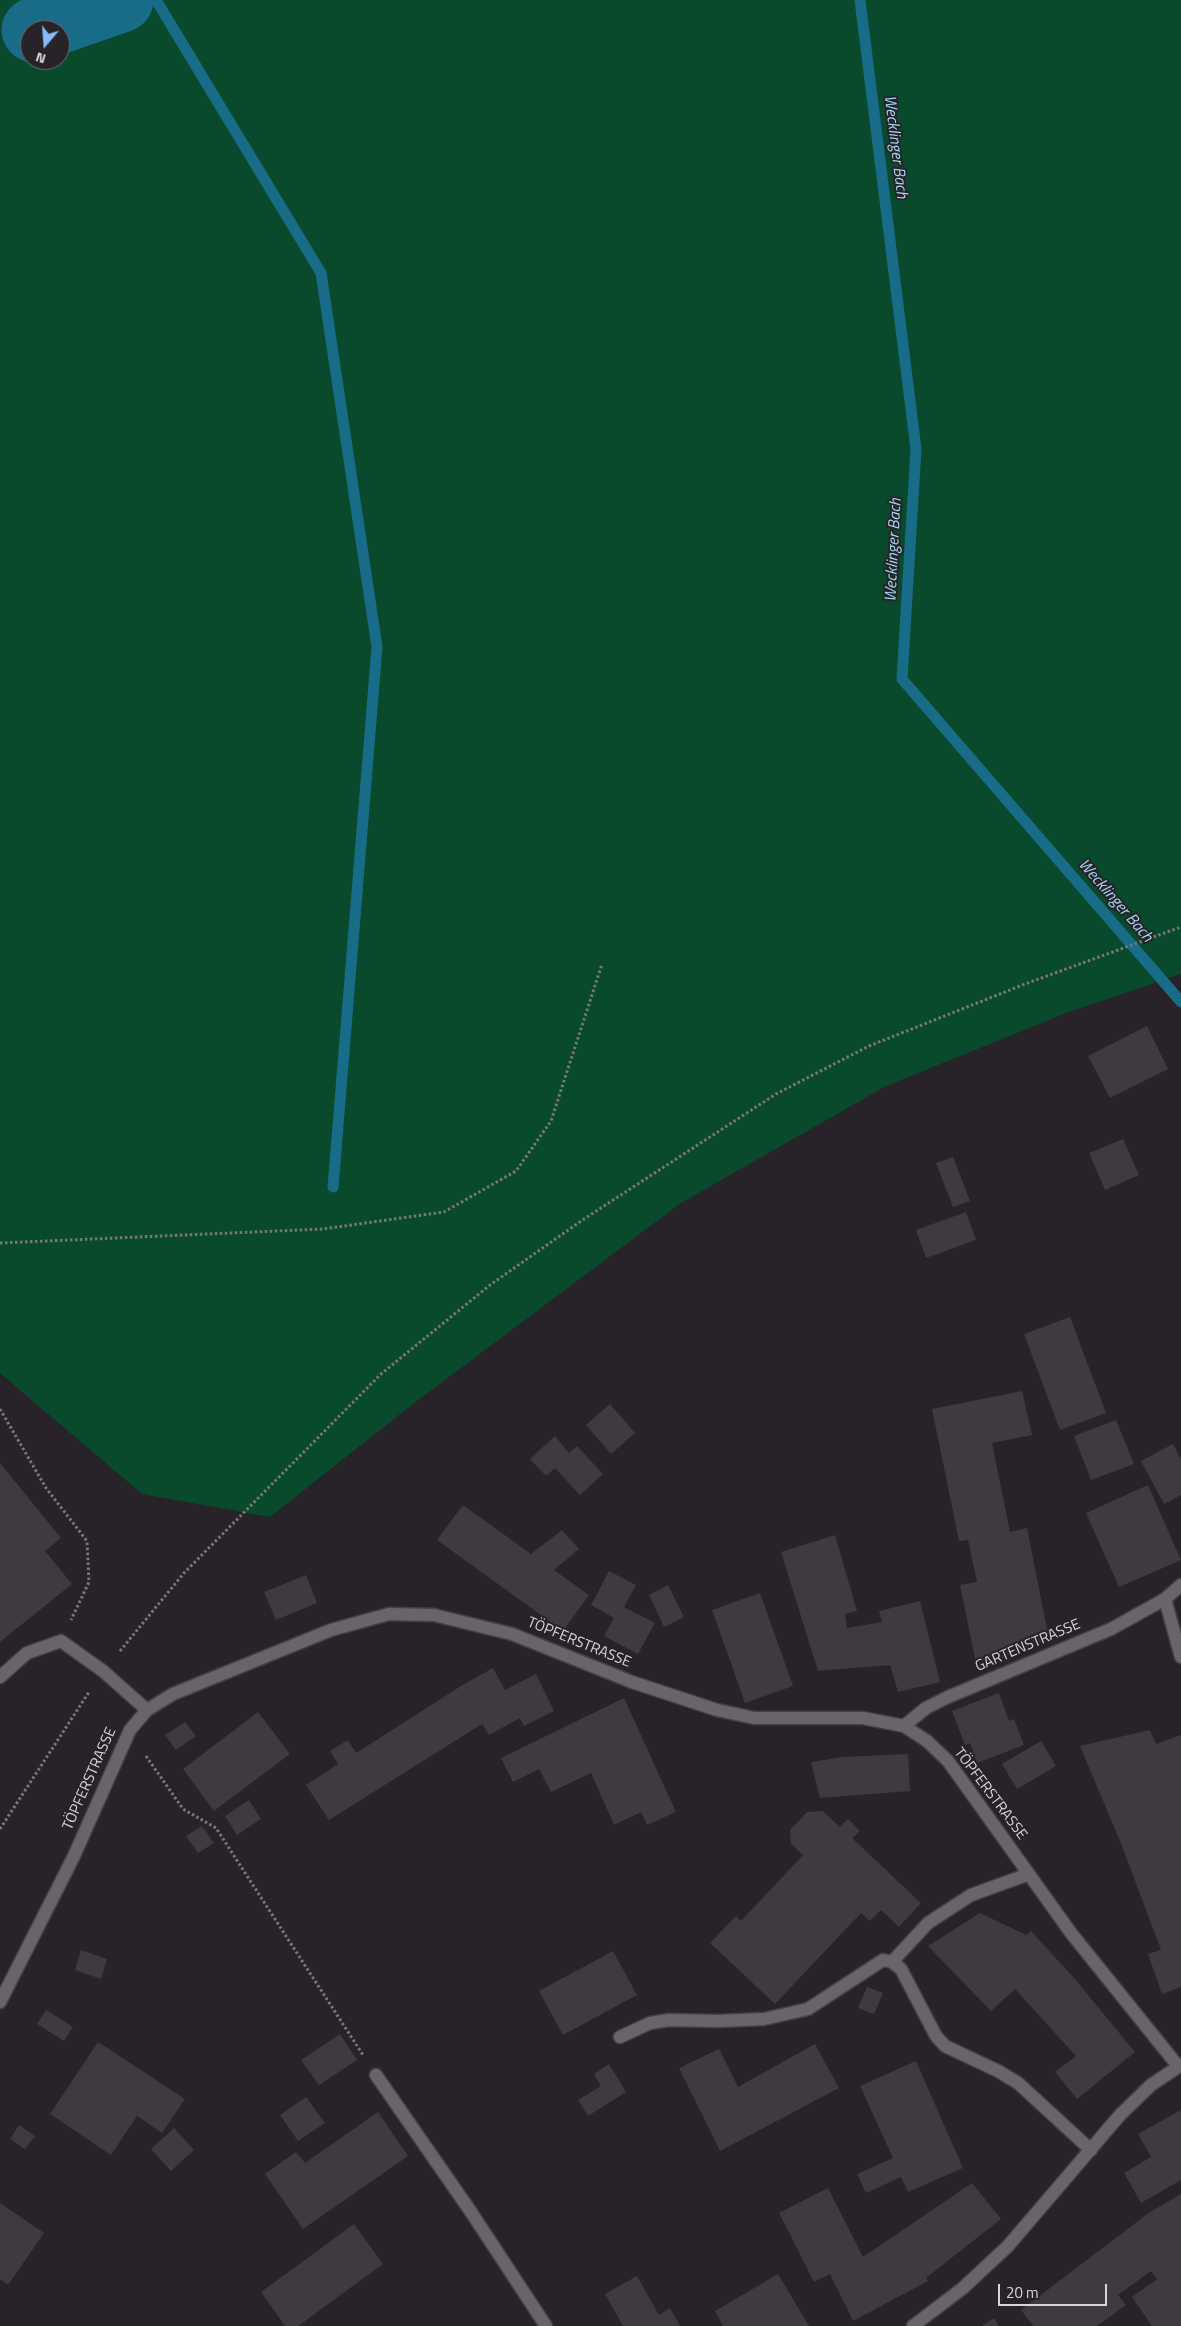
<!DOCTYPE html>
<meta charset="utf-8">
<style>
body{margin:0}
#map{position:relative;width:1181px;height:2326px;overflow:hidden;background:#282328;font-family:"Titillium Web",sans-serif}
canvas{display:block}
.north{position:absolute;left:20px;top:20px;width:50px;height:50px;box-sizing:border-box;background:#282328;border:1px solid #6e6a6e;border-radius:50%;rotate:198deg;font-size:14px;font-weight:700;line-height:20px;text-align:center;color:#d8d5d8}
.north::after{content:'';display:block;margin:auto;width:18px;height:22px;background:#85bbfb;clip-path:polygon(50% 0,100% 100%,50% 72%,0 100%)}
.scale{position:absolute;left:998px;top:2284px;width:109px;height:22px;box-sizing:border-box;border:2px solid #d8d5d8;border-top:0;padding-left:6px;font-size:15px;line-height:18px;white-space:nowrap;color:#d8d5d8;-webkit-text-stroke:4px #282328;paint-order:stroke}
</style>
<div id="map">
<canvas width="1181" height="2326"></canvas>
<div class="north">N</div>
<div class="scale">20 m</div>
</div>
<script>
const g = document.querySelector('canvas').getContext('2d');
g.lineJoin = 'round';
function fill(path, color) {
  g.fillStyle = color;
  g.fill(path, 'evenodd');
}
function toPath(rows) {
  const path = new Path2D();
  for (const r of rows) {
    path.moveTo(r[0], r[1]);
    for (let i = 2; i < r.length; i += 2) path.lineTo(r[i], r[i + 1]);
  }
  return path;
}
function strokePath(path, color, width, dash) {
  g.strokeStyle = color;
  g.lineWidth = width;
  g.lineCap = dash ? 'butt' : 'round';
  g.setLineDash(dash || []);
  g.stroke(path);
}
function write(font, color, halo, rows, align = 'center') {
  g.font = font + ' "Titillium Web",sans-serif';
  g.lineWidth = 4;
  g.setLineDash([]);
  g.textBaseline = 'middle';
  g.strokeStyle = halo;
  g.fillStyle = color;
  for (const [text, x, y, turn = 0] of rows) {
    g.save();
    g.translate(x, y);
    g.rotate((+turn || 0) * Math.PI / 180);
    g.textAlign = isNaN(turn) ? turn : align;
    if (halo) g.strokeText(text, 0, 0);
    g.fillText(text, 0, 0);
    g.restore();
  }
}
fill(toPath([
 [0,0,1181,0,1181,974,1069,1012,886,1086,681,1203,409,1407,270,1517,142,1494,0,1373],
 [30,30,60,30,60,60,30,60]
]), '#094a2c');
strokePath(toPath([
 [156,0,321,273,377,647,333,1187],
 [860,0,916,449,902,679,1181,1002]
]), '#196c88', 11);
strokePath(toPath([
 [34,30,121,0]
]), '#196c88', 65);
fill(toPath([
 [1147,1026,1168,1069,1110,1098,1088,1056],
 [1123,1139,1139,1175,1105,1190,1089,1153],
 [953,1157,970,1201,953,1207,936,1163],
 [966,1212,976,1240,926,1258,916,1230],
 [1070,1317,1106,1413,1060,1430,1024,1334],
 [1022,1391,1032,1435,992,1443,1010,1532,1027,1528,1049,1639,977,1668,960,1585,977,1582,968,1540,959,1541,932,1409],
 [610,1404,635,1433,611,1454,586,1425],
 [1116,1420,1134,1464,1091,1480,1074,1436],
 [555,1436,569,1453,577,1446,603,1474,580,1495,555,1468,546,1476,530,1459],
 [1173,1444,1181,1459,1181,1495,1164,1504,1141,1461],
 [0,1463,61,1538,45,1551,72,1584,0,1642],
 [1148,1485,1181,1560,1119,1587,1086,1513],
 [463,1505,531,1554,562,1530,579,1549,554,1570,589,1595,563,1631,437,1540],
 [835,1535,857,1611,845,1614,847,1628,882,1622,879,1611,920,1601,940,1682,898,1692,890,1665,818,1671,781,1552],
 [609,1571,636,1585,624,1607,655,1623,638,1654,604,1636,614,1618,591,1605],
 [306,1575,317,1603,276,1620,264,1592],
 [668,1585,684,1617,664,1627,649,1595],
 [760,1593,793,1686,745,1703,712,1610],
 [493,1668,505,1690,536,1674,554,1711,524,1726,520,1718,489,1735,482,1724,329,1820,306,1785,338,1764,330,1751,348,1740,356,1753,461,1686],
 [999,1693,1009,1721,1014,1719,1024,1745,977,1763,970,1743,965,1745,952,1711],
 [624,1698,676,1812,647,1825,641,1812,614,1825,591,1773,551,1792,539,1769,513,1782,501,1758],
 [258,1712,290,1754,214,1811,183,1769],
 [185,1722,196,1736,176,1750,165,1735],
 [1150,1730,1156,1744,1181,1735,1181,1987,1162,1994,1148,1954,1161,1950,1122,1846,1080,1746],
 [1041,1741,1056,1766,1017,1789,1002,1764],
 [908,1754,910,1791,820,1798,811,1762,843,1757],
 [249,1800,261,1819,237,1835,225,1816],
 [823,1811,840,1827,848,1819,860,1831,852,1838,921,1903,899,1927,881,1910,870,1921,861,1913,775,2004,710,1943,736,1916,741,1921,803,1855,791,1844,790,1830,807,1812],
 [202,1826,214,1843,198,1853,186,1836],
 [980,1913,1026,1935,1031,1931,1074,1978,1135,2052,1077,2099,1055,2072,1076,2056,1015,1989,991,2011,928,1946],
 [81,1950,107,1959,101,1979,75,1970],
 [613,1951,637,1995,563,2035,539,1991],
 [867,1987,883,1993,874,2014,858,2008],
 [46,2010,73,2027,64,2041,37,2024],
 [340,2034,357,2060,319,2085,301,2060],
 [98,2042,185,2099,162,2133,137,2116,111,2155,50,2114],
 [815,2044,839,2088,720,2151,679,2068,719,2049,738,2087],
 [916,2061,963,2168,908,2192,901,2177,866,2193,857,2174,893,2158,860,2086],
 [609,2064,626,2092,588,2116,578,2100,601,2086,594,2074],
 [306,2097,325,2123,298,2141,280,2115],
 [1181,2110,1181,2180,1141,2203,1124,2173,1151,2157,1138,2134],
 [378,2112,408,2156,303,2229,265,2174,296,2152,305,2163],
 [19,2125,35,2136,25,2149,10,2139],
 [174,2128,194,2150,171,2171,151,2149],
 [972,2183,1001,2219,926,2278,928,2281,853,2321,830,2274,814,2282,779,2213,828,2188,863,2257],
 [1181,2194,1181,2326,1152,2326,1132,2297,1157,2279,1151,2271,1118,2295,1126,2305,1097,2326,1033,2326,1021,2310,1150,2212],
 [0,2203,44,2233,8,2285,0,2279],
 [354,2224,383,2264,298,2326,285,2326,261,2292],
 [778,2274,809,2326,723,2326,715,2311],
 [637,2276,659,2315,670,2308,680,2326,623,2326,605,2294],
 [994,2318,999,2326,982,2326]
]), '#3f3a3f');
const minor = toPath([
 [1165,1599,1181,1657],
 [0,1677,27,1653,61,1641,103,1671,147,1710],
 [904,1726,926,1708,948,1697,1111,1629,1165,1599,1181,1585],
 [892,1962,928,1923,971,1895,1029,1874],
 [0,2002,74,1856,130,1730,147,1710,173,1694,331,1630,389,1614,434,1615,512,1634,632,1682,717,1710,754,1718,863,1718,904,1726,927,1741,948,1761,1071,1933,1178,2066],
 [620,2037,650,2023,669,2020,718,2021,764,2019,808,2009,883,1960,892,1962,901,1969,936,2036,945,2046,998,2071,1018,2083,1091,2150],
 [376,2075,471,2212,546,2326],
 [913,2326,963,2288,1008,2246,1120,2115,1151,2085,1181,2065]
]);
strokePath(minor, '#444145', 15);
strokePath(toPath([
 [0,1243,323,1229,444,1212,516,1171,551,1121,602,964],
 [0,1409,46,1488,87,1541,89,1582,71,1620],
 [120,1651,184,1573,381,1374,490,1285,584,1219,776,1094,869,1046,1025,984,1181,927],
 [146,1756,183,1809,216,1828,363,2055],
 [0,1829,89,1692]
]), '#7a767a', 3, [2.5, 2.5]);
strokePath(minor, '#69646a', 12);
write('15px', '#d8d5d8', '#282328', [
 ["TÖPFERSTRASSE",579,1643,22],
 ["GARTENSTRASSE",1028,1646,-23],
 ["TÖPFERSTRASSE",90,1779,-66],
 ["TÖPFERSTRASSE",990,1794,53]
]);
write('italic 16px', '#a0dbf5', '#282328', [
 ["Wecklinger Bach",895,147,83],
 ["Wecklinger Bach",894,550,-87],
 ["Wecklinger Bach",1115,901,49]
]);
</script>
